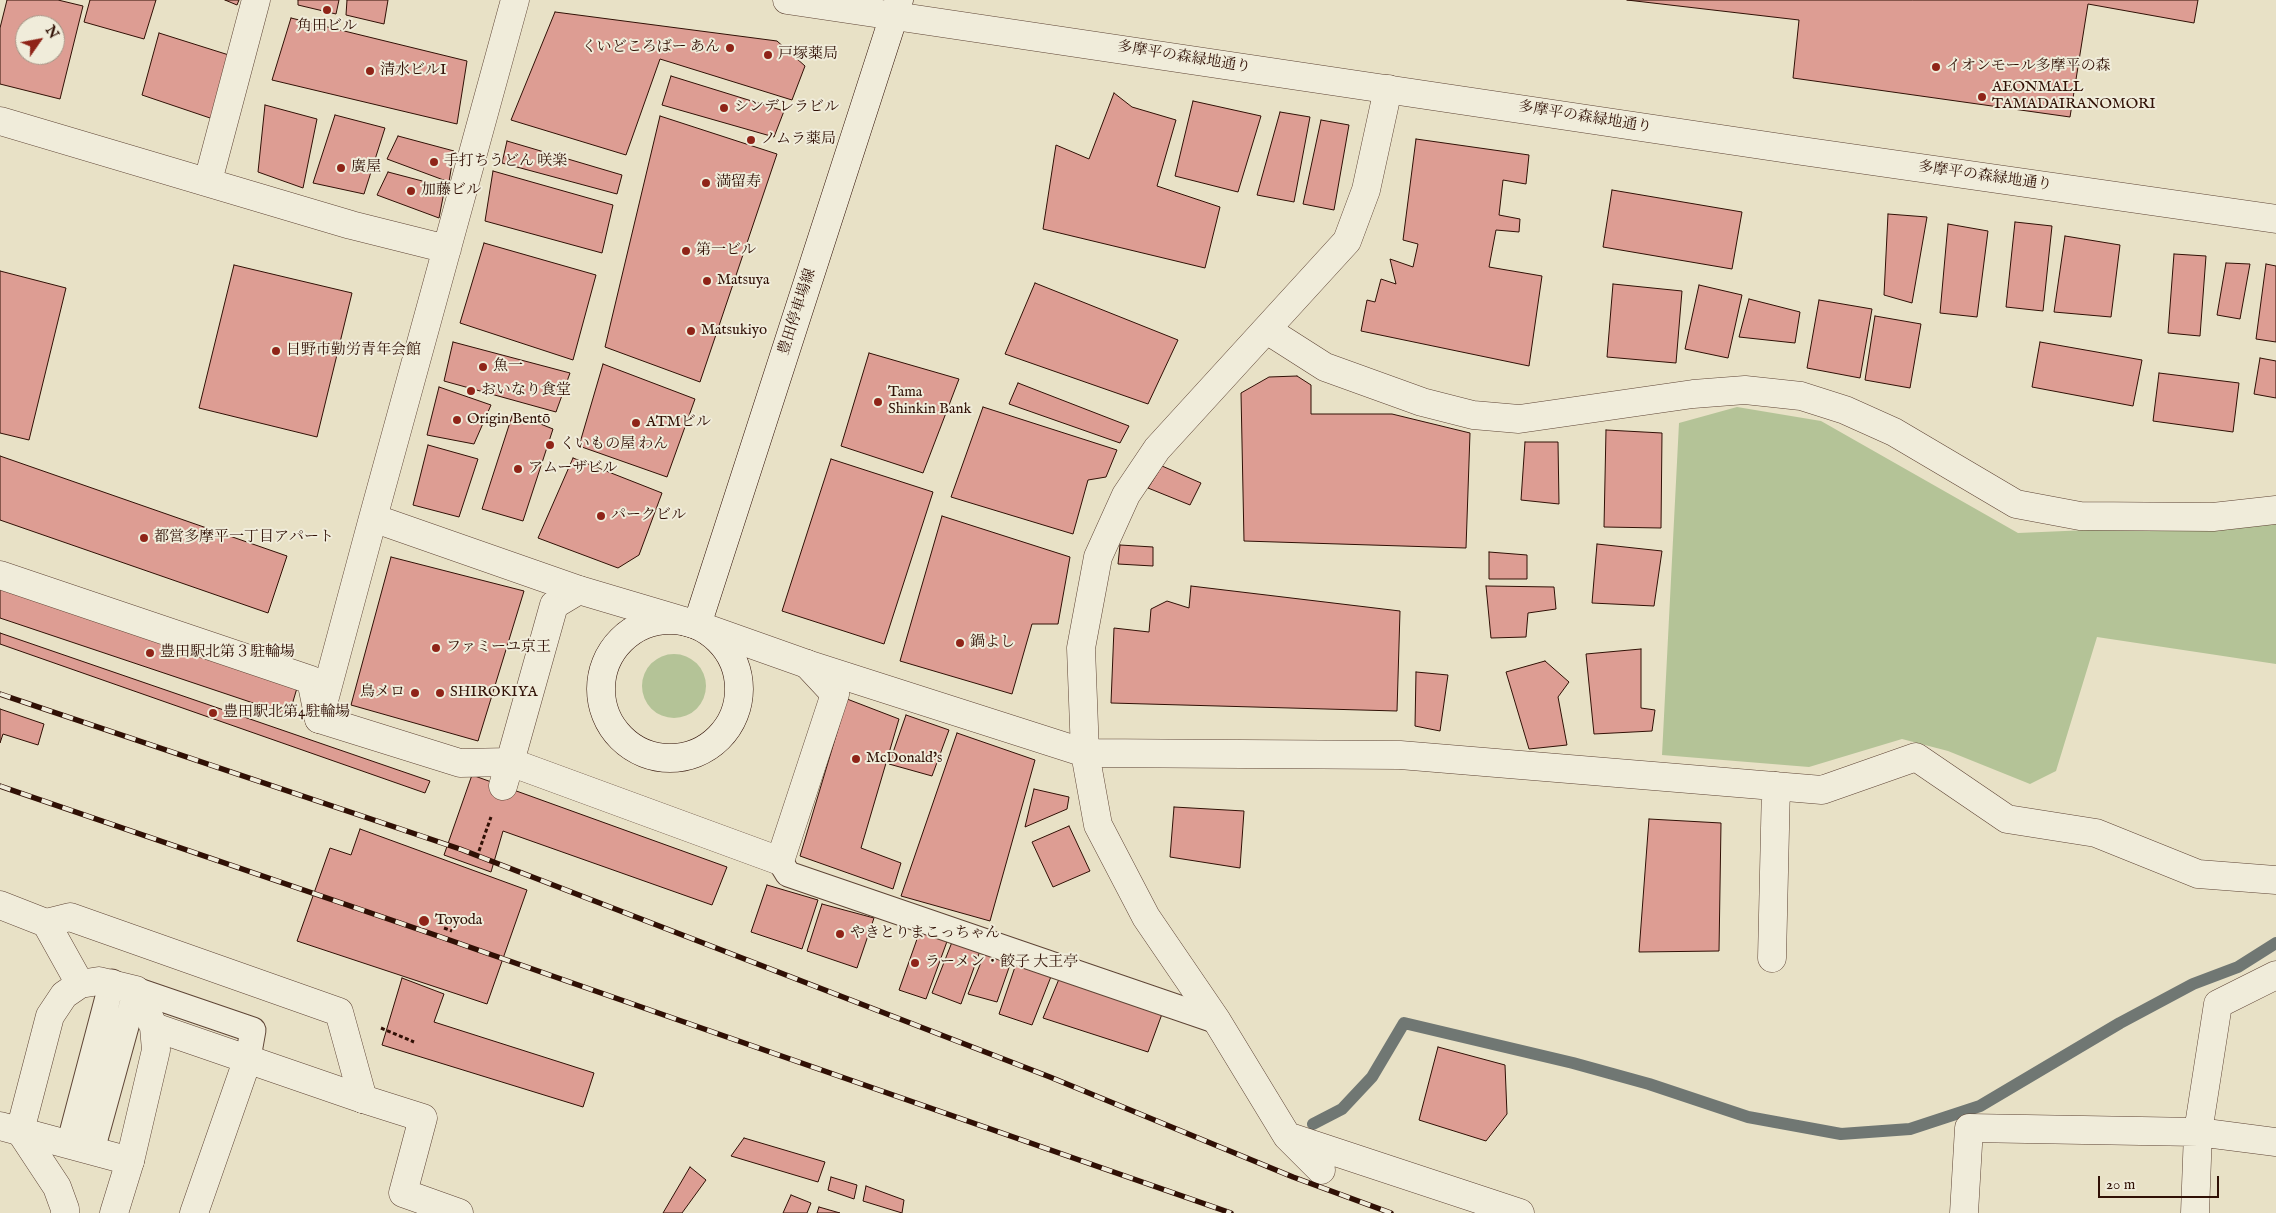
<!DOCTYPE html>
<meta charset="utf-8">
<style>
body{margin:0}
#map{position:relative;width:2276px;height:1213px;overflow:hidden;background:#e8e1c6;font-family:"IM FELL English",serif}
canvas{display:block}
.north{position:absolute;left:15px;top:15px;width:50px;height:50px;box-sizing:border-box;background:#f0ecda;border:1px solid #a39485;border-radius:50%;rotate:57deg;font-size:14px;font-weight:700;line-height:20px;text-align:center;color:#301005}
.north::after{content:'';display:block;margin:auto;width:18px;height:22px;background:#8f2418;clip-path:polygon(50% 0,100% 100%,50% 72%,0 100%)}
.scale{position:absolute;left:2098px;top:1176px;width:121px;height:22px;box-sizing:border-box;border:2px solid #301005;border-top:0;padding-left:6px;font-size:15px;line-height:18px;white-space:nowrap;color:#301005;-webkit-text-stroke:4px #f0ecda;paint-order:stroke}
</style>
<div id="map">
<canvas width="2276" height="1213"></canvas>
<div class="north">N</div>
<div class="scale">20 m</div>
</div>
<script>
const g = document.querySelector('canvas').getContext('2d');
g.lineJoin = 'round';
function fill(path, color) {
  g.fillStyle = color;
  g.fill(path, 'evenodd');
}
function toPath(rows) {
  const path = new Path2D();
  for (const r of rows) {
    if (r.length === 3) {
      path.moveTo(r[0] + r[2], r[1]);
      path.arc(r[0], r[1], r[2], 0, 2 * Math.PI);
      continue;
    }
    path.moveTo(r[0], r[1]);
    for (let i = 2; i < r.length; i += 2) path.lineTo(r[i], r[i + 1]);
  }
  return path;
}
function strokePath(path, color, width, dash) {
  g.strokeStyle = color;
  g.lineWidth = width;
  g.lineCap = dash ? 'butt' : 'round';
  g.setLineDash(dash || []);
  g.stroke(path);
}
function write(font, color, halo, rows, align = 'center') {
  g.font = font + ' "IM FELL English","Noto Serif JP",serif';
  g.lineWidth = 4;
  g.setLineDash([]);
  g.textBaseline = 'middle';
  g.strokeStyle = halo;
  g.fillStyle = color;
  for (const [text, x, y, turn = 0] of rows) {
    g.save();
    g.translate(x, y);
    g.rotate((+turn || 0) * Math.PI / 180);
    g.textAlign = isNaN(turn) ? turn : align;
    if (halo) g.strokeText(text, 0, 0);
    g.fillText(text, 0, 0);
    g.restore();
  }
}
fill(toPath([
 [1737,407,1821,421,2018,533,2276,522,2276,664,2097,637,2056,771,2030,784,1948,751,1902,739,1809,767,1662,755,1679,423],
 [674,686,32]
]), '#b4c397');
strokePath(toPath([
 [1313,1124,1342,1109,1372,1077,1404,1023,1573,1063,1649,1084,1748,1117,1841,1134,1910,1129,1980,1106,2120,1023,2193,984,2238,967,2276,943]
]), '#707773', 12);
const building = toPath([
 [7,0,58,0,83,6,60,99,0,84,0,28,7,0],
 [25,25,55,25,55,55,25,55,25,25],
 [90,0,156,0,144,39,84,22,90,0],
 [225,0,239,0,237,5,225,0],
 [298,0,339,0,336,14,298,5,298,0],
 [347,0,388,0,384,24,346,15,347,0],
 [1627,0,2198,0,2194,23,2088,4,2070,117,1793,78,1799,20,1627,0],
 [555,12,777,41,805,66,792,100,660,59,626,155,511,120,555,12],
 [291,18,467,61,457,124,272,80,291,18],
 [159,33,232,56,216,120,142,95,159,33],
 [671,76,784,111,774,137,662,105,671,76],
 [1114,93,1132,107,1176,120,1157,186,1220,207,1205,268,1043,229,1056,145,1089,159,1114,93],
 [1193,101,1261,116,1238,192,1175,176,1193,101],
 [265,105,317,119,303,188,258,172,265,105],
 [1280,112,1310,117,1294,202,1257,195,1280,112],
 [335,115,385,128,364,194,313,183,335,115],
 [660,116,777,154,700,382,605,347,660,116],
 [1321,120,1349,125,1334,210,1303,204,1321,120],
 [398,136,454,151,449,182,387,159,398,136],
 [1416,139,1529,155,1526,184,1503,180,1499,215,1520,219,1519,232,1496,230,1489,267,1542,276,1529,366,1361,331,1367,300,1375,302,1381,279,1396,284,1390,259,1413,267,1418,244,1403,240,1416,139],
 [507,141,622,175,617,194,502,163,507,141],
 [493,171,613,205,602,253,485,221,493,171],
 [388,172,445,187,439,218,377,195,388,172],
 [1612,190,1742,212,1732,269,1603,247,1612,190],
 [1888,214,1927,217,1912,303,1884,295,1888,214],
 [2015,222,2052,226,2043,311,2006,307,2015,222],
 [1948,224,1988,231,1977,317,1940,313,1948,224],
 [2065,236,2120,245,2111,317,2054,312,2065,236],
 [484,243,596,275,573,360,460,323,484,243],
 [2174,254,2206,256,2200,336,2168,333,2174,254],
 [2226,263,2250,264,2240,319,2217,315,2226,263],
 [2266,264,2276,266,2276,342,2256,339,2266,264],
 [234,265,352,293,317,437,199,408,234,265],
 [0,271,66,288,29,440,0,433,0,271],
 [1035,283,1178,340,1148,404,1005,354,1035,283],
 [1613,284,1682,291,1676,363,1607,357,1613,284],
 [1699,285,1742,295,1728,358,1685,349,1699,285],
 [1749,299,1800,312,1795,343,1739,337,1749,299],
 [1819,300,1872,309,1860,378,1807,368,1819,300],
 [1875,316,1921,324,1910,388,1865,380,1875,316],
 [453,342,570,373,556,412,444,381,453,342],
 [2040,342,2142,360,2133,406,2032,387,2040,342],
 [869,353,959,379,923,473,841,446,869,353],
 [2260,358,2276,361,2276,398,2254,394,2260,358],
 [603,364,695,399,667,477,579,446,603,364],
 [2159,373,2239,383,2233,432,2153,421,2159,373],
 [1297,376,1311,385,1311,414,1392,414,1470,433,1466,548,1244,541,1241,393,1269,377,1297,376],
 [1018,383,1129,426,1120,443,1009,404,1018,383],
 [439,387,491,405,474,444,427,435,439,387],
 [983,407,1117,450,1106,477,1088,480,1073,534,951,497,983,407],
 [513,413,553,429,523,521,482,509,513,413],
 [1606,430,1662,433,1661,528,1604,527,1606,430],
 [1525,442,1558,442,1559,504,1521,500,1525,442],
 [428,445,478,459,459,517,413,505,428,445],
 [0,456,287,556,268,613,0,520,0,456],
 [573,458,662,493,639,555,618,568,538,538,573,458],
 [831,459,933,492,884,644,782,611,831,459],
 [1162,466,1201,483,1190,505,1148,488,1162,466],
 [942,516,1070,557,1058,624,1032,624,1012,694,900,661,942,516],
 [1597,544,1662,551,1654,606,1592,603,1597,544],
 [1120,545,1153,547,1153,566,1118,564,1120,545],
 [1489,552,1527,555,1527,579,1489,579,1489,552],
 [391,557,524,591,478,741,351,705,391,557],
 [0,585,297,688,289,715,0,618,0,585],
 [1191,586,1400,611,1397,711,1111,703,1114,628,1149,632,1151,609,1167,601,1189,608,1191,586],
 [1486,586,1554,587,1556,609,1528,613,1526,637,1491,638,1486,586],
 [0,633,430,781,425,793,0,644,0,633],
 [1641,649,1641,708,1655,710,1652,731,1594,734,1586,654,1641,649],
 [1545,661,1569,682,1558,697,1567,745,1529,749,1506,672,1545,661],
 [1416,672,1448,675,1440,731,1415,726,1416,672],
 [847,699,899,719,861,848,901,863,893,889,800,856,847,699],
 [0,709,44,724,38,745,3,734,0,743,0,709],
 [906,715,949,730,932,776,889,764,906,715],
 [957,733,1035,760,990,921,901,896,957,733],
 [472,775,727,867,712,905,503,831,491,872,444,855,472,775],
 [1034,789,1069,797,1067,809,1025,827,1034,789],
 [1174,807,1244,811,1240,868,1170,857,1174,807],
 [1649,819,1721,823,1719,951,1639,952,1649,819],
 [1069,826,1090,871,1053,887,1032,842,1069,826],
 [360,829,527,890,487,1004,297,941,330,848,351,855,360,829],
 [767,885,818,900,802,949,751,932,767,885],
 [822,904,874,918,857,968,807,951,822,904],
 [922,925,949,936,926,999,899,990,922,925],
 [954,937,981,948,961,1004,932,993,954,937],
 [986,950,1012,959,997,1002,968,994,986,950],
 [1017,961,1052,974,1032,1025,999,1014,1017,961],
 [402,978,444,994,434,1022,594,1073,583,1107,382,1045,402,978],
 [1059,979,1162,1014,1148,1052,1043,1018,1059,979],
 [1438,1047,1505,1065,1507,1114,1486,1141,1419,1120,1438,1047],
 [744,1138,825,1162,818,1182,731,1156,744,1138],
 [690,1167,706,1180,682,1213,663,1213,690,1167],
 [831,1177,857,1185,854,1199,828,1190,831,1177],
 [866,1186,904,1200,902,1213,863,1201,866,1186],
 [791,1195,811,1203,807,1213,783,1213,791,1195],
 [819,1207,840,1213,817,1213,819,1207]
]);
fill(building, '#dd9d93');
strokePath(building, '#301005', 1);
const service = toPath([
 [780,861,788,874,1217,1021],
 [69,1145,112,982],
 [92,1150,136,990,253,1030,248,1058]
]);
const pedestrian = toPath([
 [0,575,311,680,319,719,460,763,510,762,503,786],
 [579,590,554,605,510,762,780,861,835,694,807,664],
 [46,923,70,917,339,1012,363,1099],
 [194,1213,248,1058]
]);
const minor = toPath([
 [0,121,351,225,447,249],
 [208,181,256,0],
 [1267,330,1325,367,1422,402,1473,415,1519,419,1693,394,1745,390,1801,396,1845,410,1894,432,2016,504,2080,516,2213,517,2276,510],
 [373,518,515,0],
 [319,719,373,518,579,590,697,625,807,664,1085,753,1400,755,1822,790,1916,757,2007,819,2096,833,2198,874,2276,880],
 [0,905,46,923,80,984],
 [1772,958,1776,786],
 [363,1099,423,1118,403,1193,459,1213],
 [0,1126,130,1161],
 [1293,1138,1520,1213],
 [1321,1170,1287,1136,1217,1021,1146,917,1098,825,1085,753,1081,648,1098,557,1126,495,1157,449,1347,241,1366,190,1388,89],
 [1964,1213,1969,1128,2198,1132,2276,1142],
 [2195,1213,2198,1132,2218,1004,2276,975]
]);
const tertiary = toPath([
 [787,0,1795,150,2276,219],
 [154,1027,363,1099],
 [65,1213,65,1209,57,1187,20,1131,50,1016,64,995,80,984,99,981,136,990,154,1027,156,1050,130,1161,114,1213]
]);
const secondary = toPath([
 [670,689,69],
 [697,625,899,0]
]);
strokePath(service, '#5e4435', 27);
strokePath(pedestrian, '#5e4435', 29);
strokePath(minor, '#5e4435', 29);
strokePath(tertiary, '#5e4435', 29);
strokePath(secondary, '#301005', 29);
strokePath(toPath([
 [479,851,491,817],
 [444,928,452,931],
 [381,1028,414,1042]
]), '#301005', 3, [4, 2.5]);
strokePath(service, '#f0ecda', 25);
strokePath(pedestrian, '#f0ecda', 28);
strokePath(minor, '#f0ecda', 28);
strokePath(tertiary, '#f0ecda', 28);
strokePath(secondary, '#f0ecda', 28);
const rail = toPath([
 [0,694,460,849,1050,1077,1293,1177,1391,1213],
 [0,786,438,936,1231,1213]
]);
strokePath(rail, '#301005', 5.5);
strokePath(rail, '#f0ecda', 4, [11]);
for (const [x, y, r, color] of [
 [327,10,5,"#8f2418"],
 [730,48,5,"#8f2418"],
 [768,55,5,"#8f2418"],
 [1936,67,5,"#8f2418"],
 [370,71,5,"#8f2418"],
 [1982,97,5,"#8f2418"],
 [724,108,5,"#8f2418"],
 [751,140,5,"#8f2418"],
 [434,162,5,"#8f2418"],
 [341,168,5,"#8f2418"],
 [706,183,5,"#8f2418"],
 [411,191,5,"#8f2418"],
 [686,251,5,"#8f2418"],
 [707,281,5,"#8f2418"],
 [691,331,5,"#8f2418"],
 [276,351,5,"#8f2418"],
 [483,367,5,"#8f2418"],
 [471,391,5,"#8f2418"],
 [878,402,5,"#8f2418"],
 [457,420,5,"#8f2418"],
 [636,423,5,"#8f2418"],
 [550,445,5,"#8f2418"],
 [518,469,5,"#8f2418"],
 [601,516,5,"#8f2418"],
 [144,538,5,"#8f2418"],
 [960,643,5,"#8f2418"],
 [436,648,5,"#8f2418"],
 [150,653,5,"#8f2418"],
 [415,693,5,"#8f2418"],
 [440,693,5,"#8f2418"],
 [213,713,5,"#8f2418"],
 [856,759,5,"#8f2418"],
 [424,921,6,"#8f2418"],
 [840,934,5,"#8f2418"],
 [915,963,5,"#8f2418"]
]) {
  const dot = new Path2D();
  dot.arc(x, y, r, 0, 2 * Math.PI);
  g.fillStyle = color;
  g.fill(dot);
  strokePath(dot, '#f0ecda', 2);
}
write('15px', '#301005', '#f0ecda', [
 ["角田ビル",327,27,"center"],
 ["くいどころばー あん",720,48,"right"],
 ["戸塚薬局",778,55],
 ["イオンモール多摩平の森",1946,67],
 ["清水ビルI",380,71],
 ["AEONMALL",1992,88],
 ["TAMADAIRANOMORI",1992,105],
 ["シンデレラビル",734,108],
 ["ノムラ薬局",761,140],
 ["手打ちうどん 咲楽",444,162],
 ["廣屋",351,168],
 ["満留寿",716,183],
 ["加藤ビル",421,191],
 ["第一ビル",696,251],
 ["Matsuya",717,281],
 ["Matsukiyo",701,331],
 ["日野市勤労青年会館",286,351],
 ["魚一",493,367],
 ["おいなり食堂",481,391],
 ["Tama",888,393],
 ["Shinkin Bank",888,410],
 ["Origin Bentō",467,420],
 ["ATMビル",646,423],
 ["くいもの屋 わん",560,445],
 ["アムーザビル",528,469],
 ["パークビル",611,516],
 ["都営多摩平一丁目アパート",154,538],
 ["鍋よし",970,643],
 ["ファミーユ京王",446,648],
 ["豊田駅北第３駐輪場",160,653],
 ["鳥メロ",405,693,"right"],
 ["SHIROKIYA",450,693],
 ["豊田駅北第4駐輪場",223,713],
 ["McDonald's",866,759],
 ["Toyoda",435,921],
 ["やきとりまこっちゃん",850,934],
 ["ラーメン・餃子 大王亭",925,963]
], 'left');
write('15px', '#301005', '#f0ecda', [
 ["多摩平の森緑地通り",1184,58,9],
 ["多摩平の森緑地通り",1585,118,9],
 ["多摩平の森緑地通り",1985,177,8],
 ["豊田停車場線",798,312,-72]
]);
</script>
